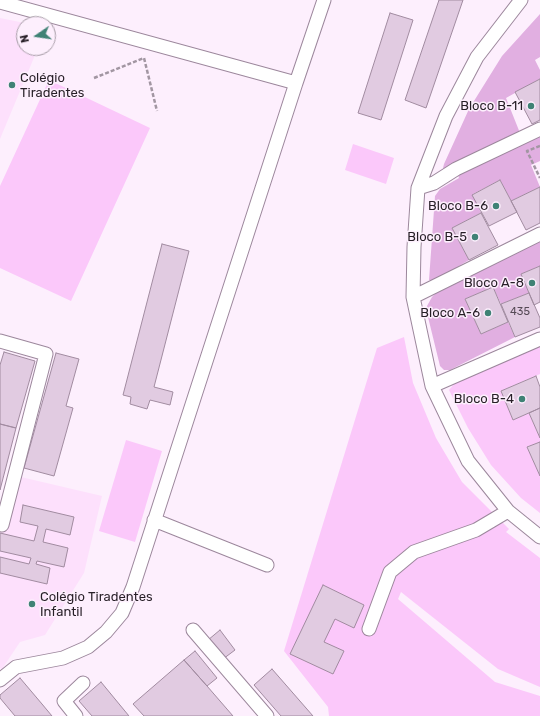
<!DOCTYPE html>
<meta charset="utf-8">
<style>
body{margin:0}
#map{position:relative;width:540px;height:716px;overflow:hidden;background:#fdeffd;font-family:Rubik,sans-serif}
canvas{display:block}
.north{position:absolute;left:16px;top:16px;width:40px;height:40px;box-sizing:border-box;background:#fdeffd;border:1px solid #a79ca7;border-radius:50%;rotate:257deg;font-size:11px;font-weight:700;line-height:16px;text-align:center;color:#271f27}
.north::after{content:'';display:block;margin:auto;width:14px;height:18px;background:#3f8275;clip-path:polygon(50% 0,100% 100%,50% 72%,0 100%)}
</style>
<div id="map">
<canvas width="540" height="716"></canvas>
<div class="north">N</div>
</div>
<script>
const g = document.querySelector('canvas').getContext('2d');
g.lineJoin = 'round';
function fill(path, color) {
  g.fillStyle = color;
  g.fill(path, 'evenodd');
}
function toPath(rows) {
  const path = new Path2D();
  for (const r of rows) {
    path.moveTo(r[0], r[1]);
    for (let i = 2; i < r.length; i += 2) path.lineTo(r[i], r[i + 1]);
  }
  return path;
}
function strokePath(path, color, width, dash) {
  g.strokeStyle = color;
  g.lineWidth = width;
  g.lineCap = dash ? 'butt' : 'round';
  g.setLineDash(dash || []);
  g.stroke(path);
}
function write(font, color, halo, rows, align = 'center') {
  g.font = font + ' Rubik,sans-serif';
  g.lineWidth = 3;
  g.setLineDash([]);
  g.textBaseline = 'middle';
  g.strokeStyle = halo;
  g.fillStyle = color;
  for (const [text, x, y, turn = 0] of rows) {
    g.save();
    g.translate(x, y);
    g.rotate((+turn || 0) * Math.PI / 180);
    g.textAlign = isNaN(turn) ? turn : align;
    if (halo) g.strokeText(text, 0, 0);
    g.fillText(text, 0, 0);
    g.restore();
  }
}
fill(toPath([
 [0,18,30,24,24,24,24,48,38,48,0,139],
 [21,477,102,496,84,573,45,635,20,642,2,669,0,668,0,529,7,530]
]), '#fde0fc');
fill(toPath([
 [49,80,150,128,71,301,0,268,0,186],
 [353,144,394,158,386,184,345,170],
 [404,337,413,383,436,438,462,482,509,529,506,532,540,558,540,687,498,669,401,592,398,599,495,682,540,696,540,716,329,716,328,707,284,651,377,348],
 [540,339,540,374,501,391,513,420,529,413,540,438,540,442,527,447,540,476,540,513,521,498,491,465,468,428,449,390,454,384,464,379,461,372],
 [126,440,162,451,135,542,99,531]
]), '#fbc8fa');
fill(toPath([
 [540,14,540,57,535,60,540,70,540,79,506,98,522,138,540,129,540,161,531,165,540,187,511,201,500,180,473,194,481,213,452,228,469,260,444,275,432,280,429,280,435,196,440,189,459,178,454,164,445,169,443,168,444,164,469,109,502,56],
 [540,234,540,266,521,274,529,293,501,304,493,287,465,299,481,334,508,322,515,337,450,370,444,370,440,366,428,317,427,306,432,297,447,281]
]), '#e1afe1');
const building = toPath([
 [439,0,463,0,426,108,405,100,439,0],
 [390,13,413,20,381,120,358,113,390,13],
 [540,79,540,120,532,124,515,92,540,79],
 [500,180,517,212,489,226,472,195,500,180],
 [540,187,540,223,526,230,511,201,540,187],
 [481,213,498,245,469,260,452,228,481,213],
 [162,244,189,251,154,387,173,392,170,405,150,400,147,409,130,404,131,397,123,395,162,244],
 [540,266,540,302,534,305,521,274,540,266],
 [493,287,508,322,481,334,465,299,493,287],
 [529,293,540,318,540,327,515,337,501,304,529,293],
 [4,352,35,361,16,428,0,424,0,365,4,352],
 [56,353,79,359,66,406,73,408,54,476,24,468,56,353],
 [536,376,540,387,540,408,513,420,501,391,536,376],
 [540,408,540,438,529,413,540,408],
 [0,424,16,428,0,490,0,424],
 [540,442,540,476,527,447,540,442],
 [23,505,74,517,70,535,46,529,43,542,68,548,64,567,37,561,36,564,50,568,47,584,0,573,0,557,29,564,31,558,0,551,0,533,34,541,38,526,20,522,23,505],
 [323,585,364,605,354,628,335,619,324,642,344,651,333,674,290,654,323,585],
 [220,630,235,650,223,659,208,640,220,630],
 [195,651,217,678,207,686,184,660,195,651],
 [184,660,207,686,233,716,144,716,133,704,184,660],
 [272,669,313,716,281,716,254,685,272,669],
 [20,678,42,704,52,716,15,716,0,698,0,695,20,678],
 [101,682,129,716,92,716,79,701,101,682]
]);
fill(building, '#e1cbe1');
strokePath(building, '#a18ba0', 1);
const minor = toPath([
 [521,0,477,57,446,116,418,188,414,247,413,297,432,386,468,461,508,511,540,537],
 [0,2,296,83,133,587,122,613,106,632,88,647,63,658,16,667,0,680],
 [296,83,324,0],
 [418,188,434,183,456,169,540,129],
 [413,297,540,234],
 [0,341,46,354,2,525,0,524],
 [432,386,540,339],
 [154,520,267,565],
 [369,629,390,572,414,552,476,530,508,511],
 [193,630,267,716],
 [76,716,64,701,83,683]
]);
strokePath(minor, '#9c879c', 15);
strokePath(toPath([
 [94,78,144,58,157,111],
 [540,146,527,151,540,178]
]), '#a296a2', 2.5, [4, 2]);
strokePath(minor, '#fff', 13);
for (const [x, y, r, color] of [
 [12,85,4,"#3f8275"],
 [531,106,4,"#3f8275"],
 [496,206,4,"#3f8275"],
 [475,237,4,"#3f8275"],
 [532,283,4,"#3f8275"],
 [488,313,4,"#3f8275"],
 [522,399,4,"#3f8275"],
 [32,604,4,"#3f8275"]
]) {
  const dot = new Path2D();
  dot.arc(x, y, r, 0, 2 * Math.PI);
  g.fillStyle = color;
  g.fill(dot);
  strokePath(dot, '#fdeffd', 1.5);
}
write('11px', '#564a56', null, [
 ["435",520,312]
]);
write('13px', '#271f27', '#fdeffd', [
 ["Colégio",20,78,"left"],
 ["Tiradentes",20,93,"left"],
 ["Bloco B-11",523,106],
 ["Bloco B-6",488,206],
 ["Bloco B-5",467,237],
 ["Bloco A-8",524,283],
 ["Bloco A-6",480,313],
 ["Bloco B-4",514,399],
 ["Colégio Tiradentes",40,597,"left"],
 ["Infantil",40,612,"left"]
], 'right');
</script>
